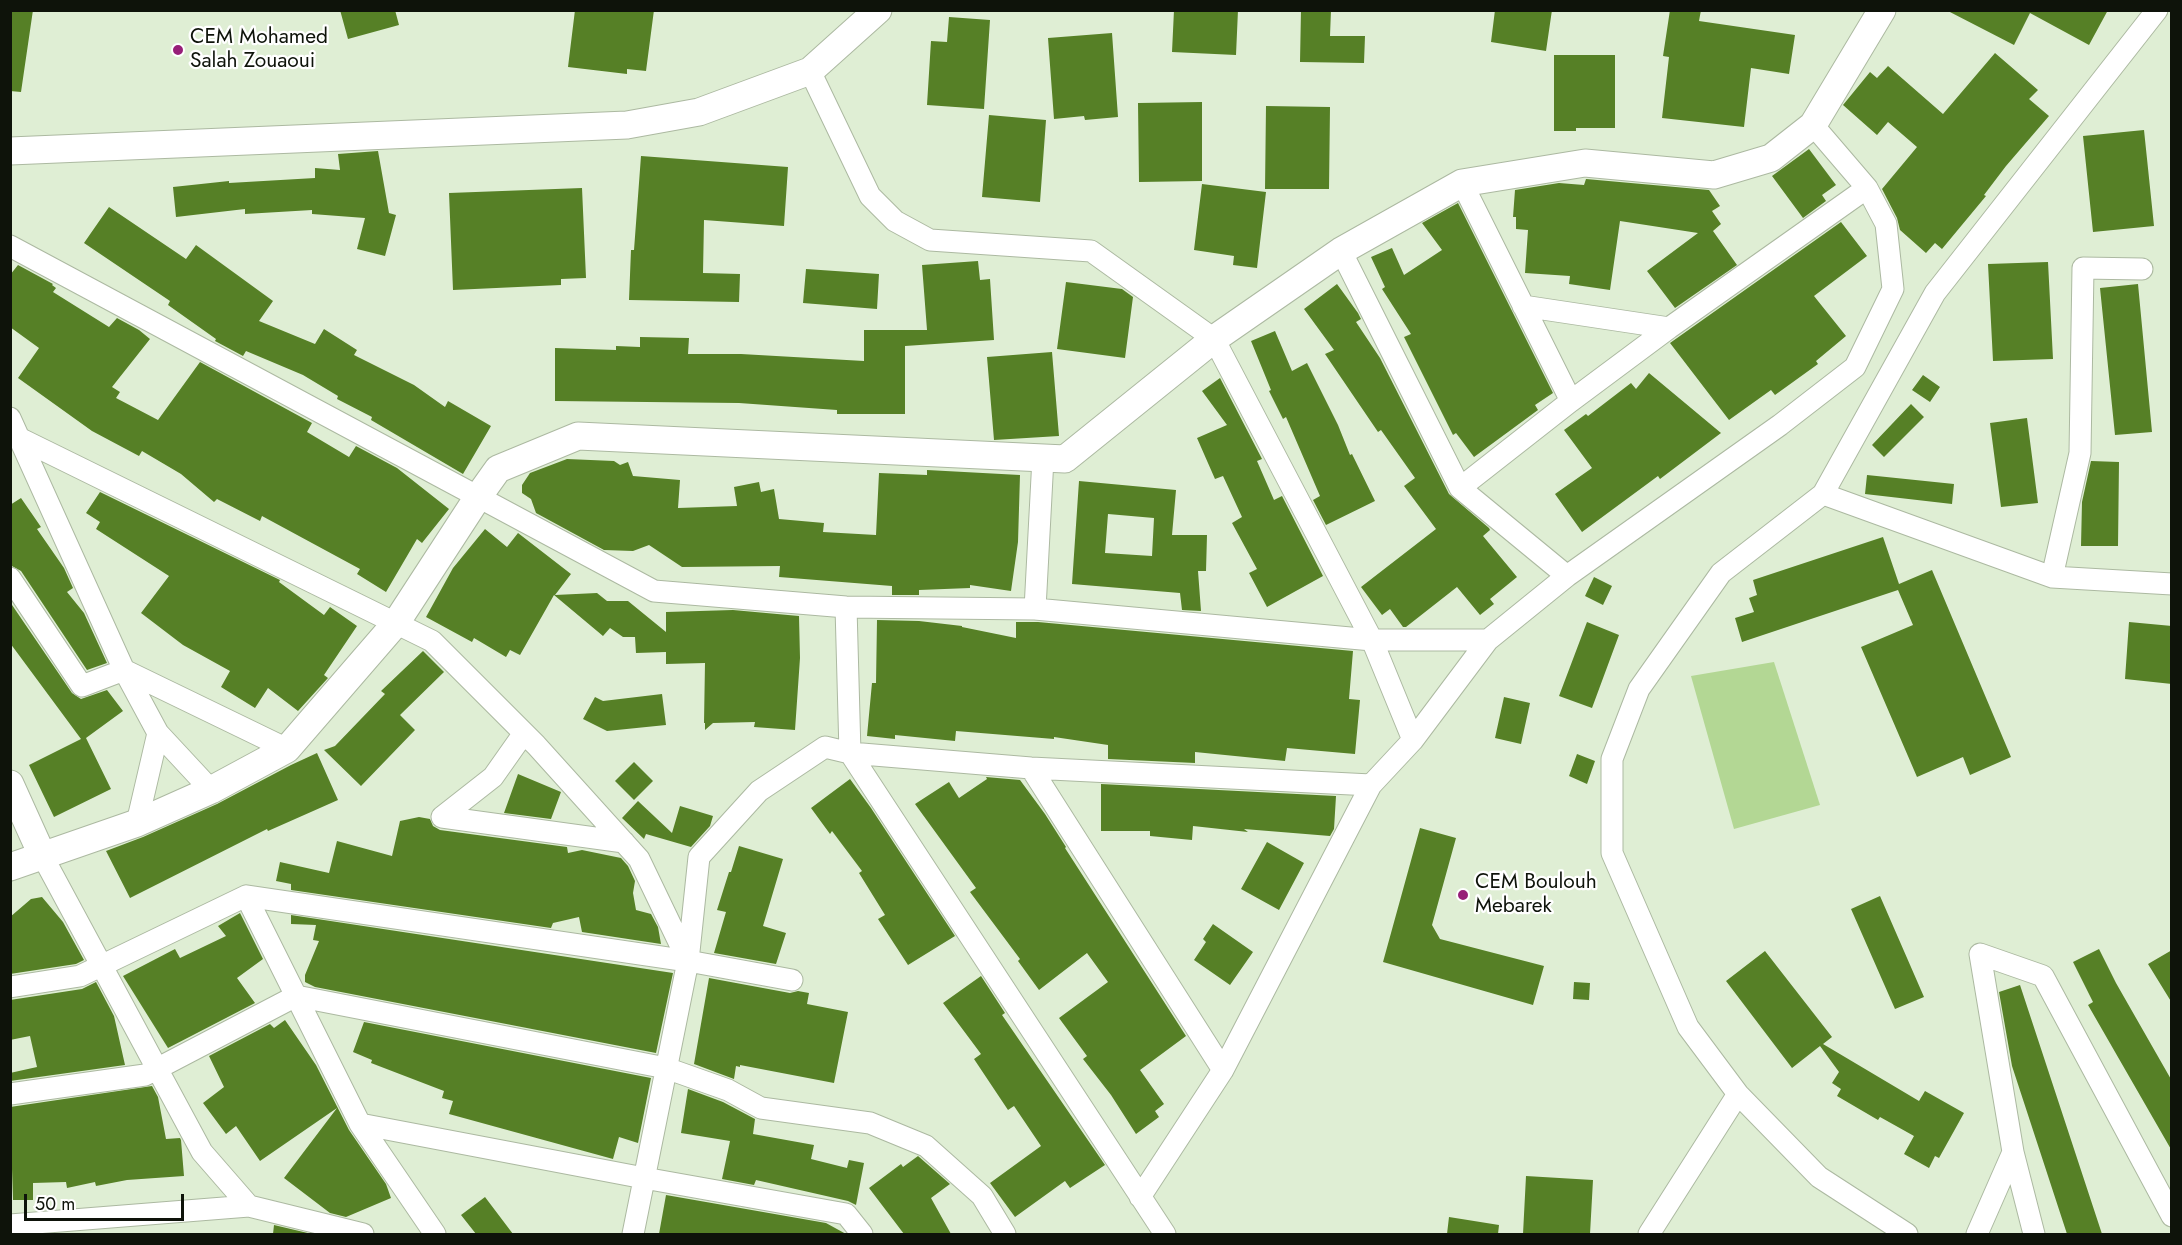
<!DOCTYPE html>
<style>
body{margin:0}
#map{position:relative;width:2182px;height:1245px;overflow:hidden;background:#dfeed4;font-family:Jost,sans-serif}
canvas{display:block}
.frame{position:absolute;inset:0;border:12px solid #0e130a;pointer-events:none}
.scale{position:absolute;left:24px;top:1194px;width:160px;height:27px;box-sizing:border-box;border:3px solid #0e130a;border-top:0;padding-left:8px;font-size:18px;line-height:21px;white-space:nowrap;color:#0e130a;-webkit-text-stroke:4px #fff;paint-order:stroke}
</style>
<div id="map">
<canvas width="2182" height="1245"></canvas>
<div class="frame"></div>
<div class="scale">50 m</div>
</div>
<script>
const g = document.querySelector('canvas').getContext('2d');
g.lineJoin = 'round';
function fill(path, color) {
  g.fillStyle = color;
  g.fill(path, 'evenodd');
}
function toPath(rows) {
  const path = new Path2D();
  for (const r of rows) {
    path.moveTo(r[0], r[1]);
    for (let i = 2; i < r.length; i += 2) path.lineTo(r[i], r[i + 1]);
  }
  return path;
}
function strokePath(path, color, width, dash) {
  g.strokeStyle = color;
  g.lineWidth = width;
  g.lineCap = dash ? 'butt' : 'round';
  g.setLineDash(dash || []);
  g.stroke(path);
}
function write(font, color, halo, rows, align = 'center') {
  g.font = font + ' Jost,sans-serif';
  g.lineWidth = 4.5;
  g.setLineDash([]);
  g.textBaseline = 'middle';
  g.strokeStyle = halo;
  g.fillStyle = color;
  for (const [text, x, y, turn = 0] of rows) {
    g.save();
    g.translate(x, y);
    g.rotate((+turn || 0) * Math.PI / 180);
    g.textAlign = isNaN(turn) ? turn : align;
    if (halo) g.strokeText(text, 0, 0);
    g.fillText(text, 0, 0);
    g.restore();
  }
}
fill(toPath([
 [1774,662,1820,805,1734,829,1691,676]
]), '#b3d794');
fill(toPath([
 [10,10,33,10,21,92,10,91],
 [340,10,395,10,399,25,348,39],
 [575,10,654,10,646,71,627,69,627,74,568,67],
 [1174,10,1238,10,1236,55,1172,52],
 [1301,10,1331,10,1330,36,1365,36,1364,63,1300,62],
 [1495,10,1552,10,1546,51,1491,42],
 [1670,10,1701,10,1699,21,1795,35,1789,74,1751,68,1744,127,1662,118,1669,57,1663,56],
 [1946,10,2108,10,2089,45,2030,13,2014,45],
 [949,17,990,20,984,109,927,105,931,41,947,42],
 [1112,33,1118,117,1085,120,1084,116,1054,119,1048,38],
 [1995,53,2038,90,2029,99,2049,116,2006,166,1984,195,1986,196,1942,249,1935,243,1926,253,1900,230,1897,218,1882,189,1917,147,1888,122,1877,135,1843,105,1870,72,1877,78,1888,66,1943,114],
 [1554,55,1615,55,1615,128,1576,128,1576,131,1554,131],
 [1202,102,1202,181,1139,182,1138,103],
 [1266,106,1330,107,1329,189,1265,189],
 [989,115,1046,120,1040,202,982,197],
 [2144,130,2154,226,2093,232,2083,136],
 [1809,149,1836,185,1822,195,1826,201,1803,218,1772,176],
 [378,151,389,213,396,215,385,256,357,249,365,218,312,214,312,210,245,214,245,209,176,217,173,187,229,181,229,183,315,178,315,168,340,170,338,154],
 [641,156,788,167,784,226,704,220,703,273,740,274,739,302,629,300,631,250,634,250],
 [1586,179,1709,190,1720,206,1712,211,1721,224,1713,231,1737,265,1675,308,1647,271,1698,233,1620,221,1610,290,1569,284,1570,276,1525,273,1528,230,1516,229,1516,217,1513,217,1515,190,1559,183,1584,185],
 [1202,184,1266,192,1257,268,1233,265,1234,256,1194,250],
 [582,188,586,278,561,279,561,285,453,290,449,193],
 [1458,203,1553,393,1535,405,1538,410,1474,457,1456,433,1453,435,1404,337,1411,334,1382,289,1385,287,1371,257,1392,248,1404,275,1442,250,1422,223],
 [109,207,186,259,196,245,273,301,259,321,315,344,324,329,357,350,354,355,414,385,445,407,448,401,491,426,463,474,371,420,372,417,337,399,338,396,303,375,246,351,243,356,215,341,216,339,168,305,170,301,84,243],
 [1841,222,1867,256,1814,296,1846,336,1816,361,1818,364,1775,395,1771,390,1729,420,1670,343],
 [978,261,980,280,990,279,994,340,905,346,905,414,837,414,837,410,739,403,555,401,555,348,616,350,616,346,640,347,640,337,689,338,688,354,741,354,864,361,864,330,927,330,922,265],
 [2048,262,2053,359,1993,361,1988,264],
 [18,265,53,284,52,285,56,288,53,292,109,327,117,318,139,330,150,339,112,387,120,392,116,398,158,420,200,362,312,423,307,432,349,457,356,446,397,468,449,509,422,543,417,539,386,592,357,574,360,569,262,516,260,521,217,499,214,502,181,474,142,451,139,456,92,431,18,378,39,348,10,327,10,275],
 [806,269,879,274,877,309,803,303],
 [1066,282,1122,289,1133,297,1125,358,1057,349],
 [1337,284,1358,313,1361,319,1356,322,1380,358,1449,494,1489,528,1490,530,1483,536,1517,577,1490,599,1494,604,1480,615,1457,587,1406,627,1403,627,1390,609,1382,615,1361,587,1436,529,1404,486,1415,478,1381,430,1378,432,1325,354,1334,350,1304,309],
 [2138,284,2152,432,2115,435,2100,288],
 [1275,331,1292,371,1307,363,1338,425,1350,455,1352,454,1375,501,1326,525,1313,500,1320,496,1286,417,1283,419,1269,391,1271,390,1251,341],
 [1052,352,1059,436,994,440,987,357],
 [1649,373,1721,433,1660,479,1658,476,1582,532,1555,494,1592,468,1564,430,1586,414,1588,416,1631,383,1636,389],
 [1923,375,1940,387,1930,402,1912,390],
 [1220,378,1261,457,1262,459,1257,461,1274,500,1282,496,1323,576,1267,607,1249,573,1257,569,1232,523,1242,517,1223,476,1215,479,1197,438,1227,425,1202,391],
 [1911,404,1924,417,1884,457,1872,445],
 [2027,418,2038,503,2001,507,1990,423],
 [567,459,614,461,620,465,628,462,633,476,680,480,678,508,737,506,734,487,759,482,761,492,774,489,779,519,824,523,823,532,876,535,879,473,927,475,927,470,1020,475,1018,542,1011,591,970,585,970,588,919,590,919,595,892,595,892,586,779,577,780,566,682,567,649,545,633,551,604,550,536,513,531,499,522,493,522,485,530,473],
 [2091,461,2119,462,2118,546,2081,546,2082,502],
 [1867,475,1954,484,1952,504,1865,494],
 [1079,481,1176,490,1172,535,1207,535,1206,571,1198,571,1201,611,1182,610,1180,593,1072,584],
 [1108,514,1154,518,1152,556,1105,553],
 [100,492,280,580,279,582,324,615,330,607,357,626,324,675,328,678,298,711,268,688,255,708,221,687,230,671,183,645,141,613,169,576,96,529,100,522,86,513],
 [21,498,41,527,37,529,64,568,73,588,67,592,84,613,107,663,87,670,21,571,10,565,10,505],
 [485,529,507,547,518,533,571,574,555,595,597,593,607,601,628,601,666,632,666,612,733,610,799,616,800,658,795,730,754,727,755,722,713,723,705,730,705,723,704,723,705,663,666,664,666,652,636,653,635,637,623,637,610,628,603,636,554,595,520,655,510,650,506,657,474,638,472,642,426,617,453,568],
 [1883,537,1899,584,1932,570,2011,757,1970,775,1963,757,1917,777,1861,647,1913,625,1898,590,1742,642,1735,618,1754,612,1749,598,1757,595,1753,580],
 [1594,577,1612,586,1603,605,1585,596],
 [10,602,72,693,81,699,107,690,123,711,86,738,111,789,54,817,29,765,81,739,10,643],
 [877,620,919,621,962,626,962,627,1016,638,1016,622,1038,622,1353,651,1349,699,1360,700,1355,754,1287,748,1285,761,1195,752,1195,763,1108,759,1108,745,1054,737,1054,739,956,731,955,741,895,735,895,739,867,736,872,683,876,683],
 [1587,622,1619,635,1592,708,1559,696],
 [2129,622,2172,626,2172,684,2125,679],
 [423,651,444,672,400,715,415,730,361,786,324,750,335,746,385,694,381,691],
 [662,694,666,725,607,731,583,719,595,697,603,701],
 [1504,697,1530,703,1521,744,1495,738],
 [317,753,338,800,268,831,267,829,130,898,106,851,143,837,217,804,291,765],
 [1577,754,1595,761,1587,784,1569,776],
 [634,762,653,781,634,800,615,781],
 [518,774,561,792,551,819,504,813],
 [986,777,1020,780,1045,814,1066,847,1065,848,1186,1036,1140,1070,1164,1104,1155,1111,1159,1117,1136,1134,1111,1095,1083,1059,1087,1056,1059,1018,1108,982,1087,953,1039,990,1018,961,1020,959,970,892,976,888,915,804,949,782,959,798,987,779],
 [850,779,871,808,955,936,908,965,878,919,885,915,859,873,862,871,832,831,830,834,811,808],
 [1101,784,1336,796,1334,829,1330,836,1244,829,1248,832,1193,826,1192,840,1150,836,1150,831,1101,831],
 [638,801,672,833,680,806,713,816,710,826,691,847,646,834,644,839,622,818],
 [419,817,430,819,433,826,440,830,567,847,568,853,582,850,621,858,628,866,635,881,633,893,636,910,651,914,658,927,661,944,582,932,579,917,553,923,551,928,291,890,291,884,276,881,280,862,329,873,337,841,392,856,400,821],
 [1420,828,1456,838,1432,925,1440,939,1544,966,1533,1005,1383,962],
 [1267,842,1304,863,1279,910,1241,889],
 [739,846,783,859,763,926,786,933,776,964,714,953,726,912,717,910,729,872,731,872],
 [1880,896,1924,997,1895,1009,1851,909],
 [42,897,63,922,84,960,76,964,10,974,10,917,31,899],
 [240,913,263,959,237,978,255,1003,168,1048,123,976,175,949,180,958,226,936,218,926],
 [291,915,673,973,656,1053,315,987,305,982,305,975,319,941,313,940,316,925,291,924],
 [1213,924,1253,952,1230,985,1194,960,1206,942,1203,939],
 [2099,949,2116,983,2172,1081,2172,1151,2088,1005,2093,1002,2073,962],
 [2172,950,2172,1003,2148,964],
 [1765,951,1832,1037,1823,1044,1919,1101,1925,1091,1964,1113,1939,1158,1935,1156,1929,1168,1904,1154,1914,1136,1880,1117,1878,1120,1837,1096,1841,1089,1832,1083,1839,1072,1820,1046,1792,1068,1726,981],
 [981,976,1005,1013,1002,1015,1105,1165,1070,1188,1065,1181,1015,1217,990,1183,1041,1146,1014,1106,1008,1110,974,1059,981,1054,943,1003],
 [709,978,790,993,798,991,809,993,807,1004,848,1012,834,1083,740,1065,740,1067,736,1066,734,1079,694,1064],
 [96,982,114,1016,125,1065,10,1081,10,1073,37,1067,30,1036,10,1040,10,1000,82,989],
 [1574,982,1590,983,1589,1000,1573,999],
 [2020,985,2102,1234,2067,1234,2012,1066,1999,992],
 [285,1020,316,1065,349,1130,386,1184,391,1198,346,1217,330,1213,284,1178,337,1108,260,1161,236,1126,226,1134,203,1103,224,1087,209,1056,270,1024,274,1028],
 [364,1022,651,1078,638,1143,619,1137,613,1159,449,1114,453,1101,442,1098,444,1091,371,1063,372,1060,353,1052],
 [152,1086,158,1097,166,1139,180,1138,181,1140,184,1176,127,1180,96,1186,95,1182,67,1188,66,1182,33,1183,33,1200,13,1200,10,1107],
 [688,1089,723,1102,755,1119,753,1134,814,1145,811,1159,847,1168,849,1160,864,1163,856,1205,848,1201,756,1180,754,1185,722,1179,730,1141,681,1133],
 [918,1156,950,1184,931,1198,951,1234,904,1234,869,1188,901,1164,903,1167],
 [1526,1176,1593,1180,1590,1234,1523,1234],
 [666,1195,826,1223,846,1234,659,1234],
 [485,1197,513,1234,476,1234,461,1215],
 [1449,1217,1499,1225,1498,1234,1447,1234],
 [274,1225,312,1234,273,1234]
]), '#568026');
const minor = toPath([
 [810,71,870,196,895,221,930,240,1091,251,1214,339,1372,640,1413,740],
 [1462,183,1571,401],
 [10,246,654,591,846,607,1035,609,1372,640,1488,640],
 [1341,251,1460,488,1567,576],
 [1523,306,1669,328],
 [10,418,124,670,158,733,137,823],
 [21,439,432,641,536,745,639,859,688,961],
 [1460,488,1571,401,1669,328,1867,188],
 [1823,494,1935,293,2157,10],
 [2052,577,2080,453,2083,268,2142,269],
 [10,578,82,686,124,670,287,749],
 [846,607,850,753,1165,1234],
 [1035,609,1043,458],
 [158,733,211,790],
 [524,733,493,777,442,817,624,842],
 [1031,768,1223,1070],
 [43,857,202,1152,249,1206,363,1234],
 [246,896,360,1124,435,1234],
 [10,987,80,976,246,896,688,961,792,980],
 [10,1094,145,1075,296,996,666,1068,728,1090,761,1108,870,1123,926,1146,982,1196,1005,1234],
 [360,1124,644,1178,846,1214,862,1234],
 [1140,1197,1223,1070,1371,785,1413,740,1488,640,1567,576,1780,425,1855,367,1893,289,1886,224,1867,188,1813,125],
 [10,1225,249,1206],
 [633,1234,688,961,699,857,759,791,825,747,850,753,1031,768,1371,785],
 [1649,1234,1738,1094],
 [1907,1234,1819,1177,1738,1094,1688,1027,1612,853,1612,759,1639,689,1721,573,1823,494,2052,577,2172,584],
 [1977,1234,2013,1152],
 [2034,1234,2013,1152,1980,954,2043,976,2172,1216]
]);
const tertiary = toPath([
 [10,151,627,125,699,112,810,71,878,10],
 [10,784,43,857],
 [10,867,137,823,211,790,287,749,396,623,478,497,498,469,578,436,1065,459,1214,339,1341,251,1462,183,1585,163,1714,175,1771,158,1813,125,1882,10]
]);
strokePath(minor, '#acb9a1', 23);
strokePath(tertiary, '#acb9a1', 29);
strokePath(minor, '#fff', 21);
strokePath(tertiary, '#fff', 27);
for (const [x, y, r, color] of [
 [178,50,6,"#971e78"],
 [1463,895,6,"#971e78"]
]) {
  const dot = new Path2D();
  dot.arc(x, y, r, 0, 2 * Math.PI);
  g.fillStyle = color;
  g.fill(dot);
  strokePath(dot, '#fff', 2);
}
write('21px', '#0e130a', '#fff', [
 ["CEM Mohamed",190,38],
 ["Salah Zouaoui",190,62],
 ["CEM Boulouh",1475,883],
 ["Mebarek",1475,907]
], 'left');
</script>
